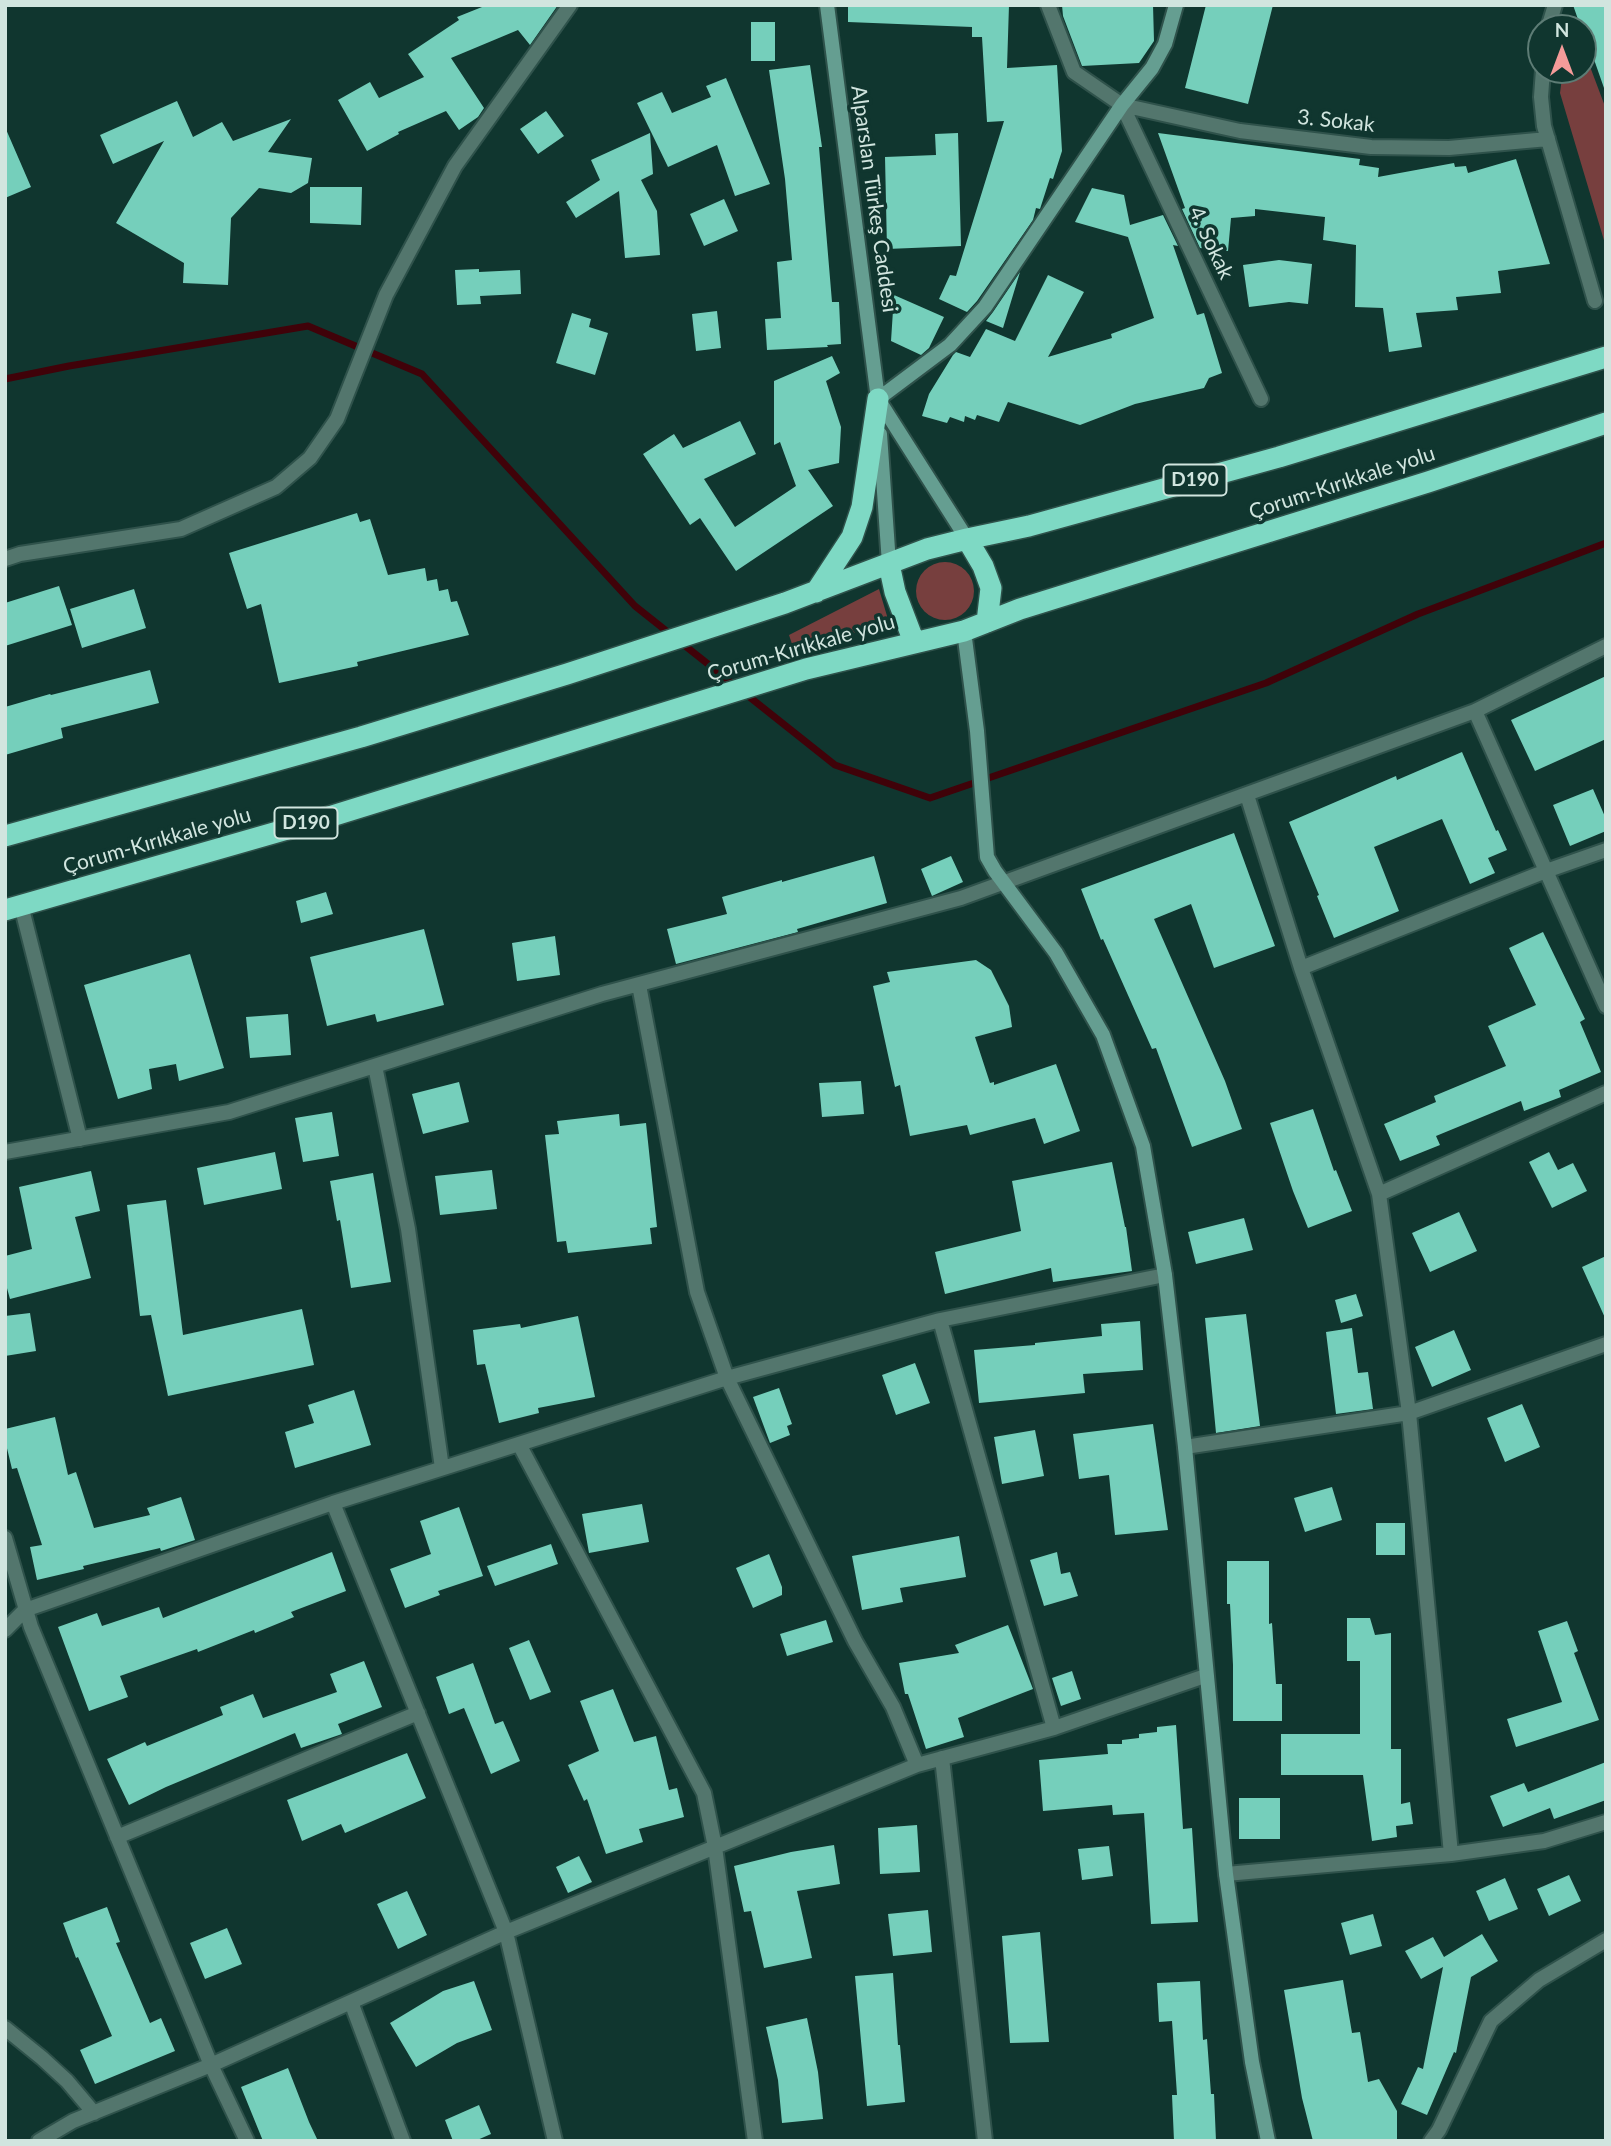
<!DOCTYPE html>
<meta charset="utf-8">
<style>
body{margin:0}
#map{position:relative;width:1611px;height:2146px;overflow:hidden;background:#10362f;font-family:Lato,sans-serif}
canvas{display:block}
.frame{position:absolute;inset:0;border:7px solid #d1e5df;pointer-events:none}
.north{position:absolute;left:1527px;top:14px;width:70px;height:70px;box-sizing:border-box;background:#10362f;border:2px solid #5d7c75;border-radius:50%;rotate:0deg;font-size:19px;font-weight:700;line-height:28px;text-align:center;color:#d1e5df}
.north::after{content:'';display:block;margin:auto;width:24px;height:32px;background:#f59b99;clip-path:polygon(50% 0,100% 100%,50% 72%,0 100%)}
</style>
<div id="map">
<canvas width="1611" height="2146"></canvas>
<div class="frame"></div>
<div class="north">N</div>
</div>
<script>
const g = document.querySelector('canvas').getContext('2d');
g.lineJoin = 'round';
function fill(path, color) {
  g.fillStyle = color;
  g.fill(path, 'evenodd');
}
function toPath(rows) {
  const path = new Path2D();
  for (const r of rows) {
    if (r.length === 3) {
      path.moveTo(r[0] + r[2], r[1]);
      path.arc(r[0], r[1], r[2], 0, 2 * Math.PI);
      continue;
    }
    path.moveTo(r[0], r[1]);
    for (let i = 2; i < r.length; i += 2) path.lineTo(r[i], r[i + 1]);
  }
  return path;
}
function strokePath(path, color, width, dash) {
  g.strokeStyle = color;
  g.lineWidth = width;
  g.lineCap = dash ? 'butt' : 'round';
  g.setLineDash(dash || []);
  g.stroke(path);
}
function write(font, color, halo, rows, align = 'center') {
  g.font = font + ' Lato,sans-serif';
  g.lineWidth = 7;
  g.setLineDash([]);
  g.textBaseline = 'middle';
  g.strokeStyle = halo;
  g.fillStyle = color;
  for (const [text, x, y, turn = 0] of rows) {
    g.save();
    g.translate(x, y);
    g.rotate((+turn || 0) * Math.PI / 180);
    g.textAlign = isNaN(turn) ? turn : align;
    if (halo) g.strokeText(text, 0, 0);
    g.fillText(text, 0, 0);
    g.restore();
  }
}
fill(toPath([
 [1583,48,1606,109,1606,247,1560,93,1563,70,1583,70],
 [945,591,29],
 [879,589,890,626,792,644,789,635]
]), '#773f3e');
strokePath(toPath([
 [5,379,69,366,308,326,422,374,635,606,835,765,930,798,1266,683,1418,614,1606,543]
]), '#400209', 7);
fill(toPath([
 [487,5,558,5,530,45,518,30,451,58,484,108,478,117,459,130,446,111,398,132,399,134,367,151,338,100,370,82,379,98,424,77,408,54,459,20,457,17],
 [848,5,1009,5,1007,68,1057,65,1062,151,1053,179,1050,178,1040,209,1036,208,1033,220,977,301,967,312,939,299,950,275,956,276,1004,121,987,122,982,37,972,37,972,27,848,22],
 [1062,5,1153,5,1154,41,1139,63,1082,66,1063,16],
 [1206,5,1273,5,1248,104,1185,88],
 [1573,5,1606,5,1606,87,1604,88,1583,28,1581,28],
 [751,22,775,22,775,61,751,61],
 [810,65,822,147,819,147,832,302,839,302,841,344,827,345,828,347,767,350,765,319,781,318,777,262,792,260,785,179,769,70],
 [726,78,770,184,735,196,717,145,668,167,637,103,662,92,672,113,711,97,706,86],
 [177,101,193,137,222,122,233,141,291,119,268,152,312,158,308,183,291,193,259,188,231,218,228,285,183,283,184,263,116,223,164,141,113,164,100,135],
 [546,111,564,136,538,154,520,129],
 [5,127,31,187,5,198],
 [650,133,653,174,641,180,657,211,660,255,625,258,619,191,576,218,566,202,600,180,591,160],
 [958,133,961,246,887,249,885,157,936,155,935,134],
 [1158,133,1360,159,1359,165,1379,168,1378,177,1454,163,1455,167,1466,166,1468,173,1516,159,1550,264,1498,271,1501,293,1456,297,1458,310,1416,313,1422,347,1389,352,1383,308,1355,307,1356,245,1323,240,1325,217,1255,209,1255,216,1231,218,1228,251,1200,248,1182,209,1185,208],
 [310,187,362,187,361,225,310,223],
 [1092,188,1124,195,1130,225,1163,215,1178,246,1173,245,1197,315,1204,313,1222,373,1209,378,1204,388,1135,404,1080,425,1008,402,999,422,977,415,975,420,965,416,964,422,950,417,947,423,922,416,929,394,953,355,956,352,970,357,986,329,1015,341,1048,275,1084,292,1048,357,1112,338,1111,334,1154,318,1128,237,1075,222],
 [724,199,738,231,704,246,690,214],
 [1279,260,1312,264,1308,304,1289,302,1249,307,1243,265],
 [479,269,479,272,520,270,521,294,480,296,481,304,457,305,455,270],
 [1020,272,1003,328,986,321,993,312],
 [894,295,944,317,929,348,921,355,891,341],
 [717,311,721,348,696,351,692,314],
 [572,313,591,319,589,327,608,333,595,375,556,363],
 [832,356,840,373,826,381,841,427,839,463,808,470,833,506,736,571,700,518,690,525,643,454,674,434,683,448,740,421,756,454,704,479,735,527,796,486,780,442,774,445,774,381],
 [357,513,360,522,370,519,388,575,425,568,427,581,437,579,439,591,448,589,451,602,457,601,469,635,357,662,358,666,279,683,261,604,247,609,229,553],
 [59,586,72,625,5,646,5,603],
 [134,589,146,628,82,648,70,609],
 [150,670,159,703,61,728,63,738,5,755,5,707,50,694,51,695],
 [1606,676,1606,739,1535,771,1511,720],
 [1462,752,1496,831,1498,830,1507,850,1488,858,1495,873,1470,884,1442,819,1374,847,1399,911,1334,938,1317,896,1319,895,1289,822,1396,776,1397,780],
 [1593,789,1606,819,1606,831,1570,846,1553,805],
 [1234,833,1275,946,1214,968,1191,904,1154,919,1225,1081,1242,1129,1192,1147,1156,1048,1152,1049,1103,939,1101,940,1081,889],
 [874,856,887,903,797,929,798,932,676,964,667,929,727,914,722,897,782,880,782,882],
 [951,856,963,882,932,896,921,869],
 [326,892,333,914,301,923,296,901],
 [424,929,444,1005,377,1022,375,1014,327,1026,310,957],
 [1543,932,1585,1019,1580,1022,1601,1072,1559,1090,1561,1097,1524,1111,1521,1101,1436,1136,1440,1145,1400,1161,1384,1124,1436,1102,1434,1096,1506,1066,1488,1026,1536,1005,1509,948],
 [555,936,560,975,517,981,512,943],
 [190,954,224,1068,179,1081,176,1064,149,1069,152,1089,118,1099,84,985],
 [976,960,991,970,1009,1006,1012,1027,975,1037,990,1083,994,1082,994,1085,1056,1064,1080,1131,1044,1144,1035,1118,970,1135,967,1125,910,1136,900,1085,895,1087,873,986,890,982,887,972],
 [288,1014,291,1055,250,1058,246,1017],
 [861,1081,864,1114,822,1117,819,1083],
 [459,1082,469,1122,423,1134,412,1094],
 [1313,1109,1334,1171,1336,1170,1352,1211,1308,1228,1293,1191,1270,1123],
 [332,1112,339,1156,303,1162,295,1118],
 [619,1114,620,1126,646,1123,657,1227,650,1228,652,1244,568,1253,566,1241,557,1242,545,1135,559,1134,557,1121],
 [275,1152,282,1189,204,1205,197,1168],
 [1549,1152,1558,1170,1573,1163,1587,1191,1552,1208,1529,1162],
 [1112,1162,1125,1227,1126,1227,1132,1271,1053,1282,1051,1268,945,1294,935,1252,1021,1231,1012,1181],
 [492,1170,497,1209,440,1215,435,1176],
 [91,1171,100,1211,75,1217,91,1278,10,1299,5,1281,5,1256,32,1249,19,1187],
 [373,1173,391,1282,351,1288,340,1220,337,1221,330,1181],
 [166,1200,183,1335,302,1309,314,1365,168,1396,151,1315,140,1316,127,1205],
 [1459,1212,1477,1251,1430,1272,1412,1233],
 [1244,1218,1253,1250,1196,1264,1188,1232],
 [1606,1256,1606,1320,1582,1267],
 [1356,1294,1363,1316,1341,1323,1335,1300],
 [30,1313,36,1351,5,1356,5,1316],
 [1246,1314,1260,1426,1216,1433,1205,1318],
 [578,1316,595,1397,538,1408,539,1413,499,1423,485,1364,477,1365,473,1330,520,1324,521,1328],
 [1140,1321,1143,1370,1083,1374,1085,1393,979,1403,974,1350,1035,1345,1035,1343,1102,1336,1101,1324],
 [1352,1328,1358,1373,1368,1372,1373,1409,1336,1414,1326,1332],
 [1454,1330,1471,1370,1432,1387,1415,1347],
 [915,1363,930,1403,896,1415,882,1375],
 [779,1388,792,1424,787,1426,790,1435,770,1443,753,1397],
 [354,1390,371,1445,295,1468,285,1432,314,1423,308,1405],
 [1522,1404,1540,1447,1505,1462,1487,1418],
 [55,1417,68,1475,76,1472,94,1528,150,1515,147,1508,181,1497,195,1540,161,1551,160,1548,83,1566,84,1569,37,1580,30,1547,42,1545,17,1468,12,1469,5,1440,5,1429],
 [1153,1424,1168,1530,1115,1535,1109,1475,1079,1479,1073,1434],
 [1035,1430,1044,1476,1002,1484,994,1437],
 [1332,1487,1342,1520,1305,1532,1294,1498],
 [642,1504,649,1542,589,1553,582,1514],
 [459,1507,483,1576,438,1591,440,1595,405,1608,390,1569,431,1554,420,1521],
 [1376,1523,1405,1523,1405,1555,1376,1555],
 [959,1536,966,1577,900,1588,903,1602,862,1610,852,1556],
 [551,1544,558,1564,495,1586,487,1566],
 [332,1552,346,1591,291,1612,294,1617,255,1633,254,1630,198,1652,197,1649,120,1676,128,1697,89,1711,58,1627,97,1613,102,1626,159,1607,163,1618],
 [1057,1552,1061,1574,1070,1572,1078,1596,1044,1606,1030,1560],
 [769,1554,782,1587,782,1595,753,1608,736,1568],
 [1227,1561,1269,1561,1269,1624,1272,1623,1276,1684,1282,1684,1282,1721,1233,1721,1233,1665,1230,1604,1227,1604],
 [1347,1618,1370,1618,1375,1635,1391,1633,1391,1749,1401,1749,1401,1804,1410,1802,1413,1824,1396,1826,1397,1837,1372,1841,1363,1775,1281,1775,1281,1734,1360,1734,1360,1661,1347,1661],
 [826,1620,833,1642,787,1656,780,1634],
 [1567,1621,1578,1651,1574,1653,1599,1720,1516,1747,1507,1719,1562,1702,1538,1631],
 [1008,1625,1033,1689,958,1718,964,1737,926,1749,908,1694,905,1694,899,1663,959,1653,955,1645],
 [529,1640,551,1692,530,1700,509,1648],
 [364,1661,382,1707,338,1724,342,1734,301,1748,295,1733,166,1787,129,1805,107,1759,145,1742,147,1746,223,1715,220,1707,253,1694,263,1718,337,1692,330,1674],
 [473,1663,495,1724,503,1721,520,1761,491,1774,464,1708,449,1714,436,1677],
 [1072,1671,1081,1699,1061,1706,1052,1678],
 [613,1689,634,1742,656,1736,669,1790,677,1788,684,1817,639,1829,643,1842,606,1854,587,1799,584,1801,568,1765,599,1751,580,1701],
 [1176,1725,1183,1829,1192,1828,1198,1922,1151,1924,1144,1813,1113,1815,1112,1805,1043,1811,1039,1760,1108,1754,1107,1744,1122,1744,1122,1740,1139,1738,1139,1734,1157,1732,1157,1727],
 [407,1753,426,1798,345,1833,341,1824,302,1841,287,1800],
 [1606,1762,1606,1800,1554,1819,1550,1808,1503,1827,1490,1796,1524,1783,1528,1792],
 [1239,1798,1280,1798,1280,1839,1239,1839],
 [917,1825,920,1872,880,1874,878,1828],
 [834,1845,840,1884,797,1891,812,1958,764,1968,751,1911,744,1912,734,1866,791,1852],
 [1109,1846,1113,1876,1082,1880,1078,1849],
 [579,1856,592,1882,568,1893,556,1867],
 [1569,1875,1581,1901,1549,1916,1537,1889],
 [1505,1878,1518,1909,1489,1921,1476,1891],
 [407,1891,427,1935,398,1949,377,1904],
 [107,1907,120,1942,116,1943,150,2023,161,2018,175,2051,95,2084,80,2050,112,2036,78,1957,76,1958,63,1923],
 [928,1910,932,1952,893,1956,888,1914],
 [1373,1914,1382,1946,1350,1955,1341,1923],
 [227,1928,242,1964,205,1979,190,1943],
 [1040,1932,1049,2042,1010,2043,1002,1936],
 [1482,1934,1498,1961,1471,1977,1456,2053,1454,2052,1427,2115,1401,2104,1418,2067,1423,2069,1443,1967,1421,1979,1405,1951,1433,1937,1444,1957],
 [893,1973,898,2045,900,2045,905,2102,867,2106,855,1976],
 [1343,1980,1352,2033,1360,2032,1368,2082,1379,2079,1397,2111,1397,2141,1313,2141,1302,2098,1284,1990],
 [474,1981,492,2030,457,2043,416,2067,390,2023,443,1991],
 [1200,1981,1203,2040,1207,2039,1211,2094,1214,2094,1216,2141,1174,2141,1172,2095,1177,2095,1172,2021,1159,2022,1157,1983],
 [807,2018,818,2072,823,2119,782,2123,778,2080,766,2027],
 [288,2068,309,2122,318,2141,263,2141,241,2087],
 [479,2105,491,2134,475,2141,453,2141,445,2120]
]), '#75cfbb');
const street = toPath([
 [1048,5,1074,72,1122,105,1240,131,1371,147,1449,148,1548,139],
 [1548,28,1555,5],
 [1543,70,1541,97,1544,126,1595,301],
 [1122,105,1261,399],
 [5,559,20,554,181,529,276,487,310,458,337,419,386,295,455,166,570,5],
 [1475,711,1606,1006],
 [1247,795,1301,968,1379,1194,1409,1413,1451,1854],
 [21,905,80,1139],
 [1301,968,1546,871,1606,850],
 [639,985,697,1292,727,1378,855,1641,893,1707,917,1765],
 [375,1066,408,1229,442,1468],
 [5,1152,229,1112,602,994,961,898,1475,711,1606,646],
 [1379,1194,1606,1093],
 [940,1320,1054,1728],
 [519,1444,704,1793,715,1847,755,2141],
 [1185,1447,1409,1413,1606,1344],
 [333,1503,506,1932,555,2141],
 [5,1538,31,1627,211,2065,247,2141],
 [5,1630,25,1610,333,1503,727,1378,940,1320,1165,1275],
 [942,1758,985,2141],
 [117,1837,418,1713],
 [1226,1874,1451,1854,1544,1841,1606,1822],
 [351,2002,403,2141],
 [5,2028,42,2058,67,2081,94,2113],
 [39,2141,73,2121,211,2065,506,1932,917,1765,1054,1728,1205,1676],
 [1431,2141,1439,2130,1491,2021,1539,1980,1606,1940]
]);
const secondary = toPath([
 [827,5,879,407],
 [878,399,950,345,985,307,1122,105,1152,68,1165,44,1176,5],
 [878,399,967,539],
 [880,434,889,564],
 [964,631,977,731,987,857,995,871,1056,953,1103,1035,1143,1146,1165,1275,1185,1447,1226,1874,1252,2062,1268,2141]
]);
const highway = toPath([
 [967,539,983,566,991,588,987,622],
 [889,564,895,592,914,642],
 [816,592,852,537,862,507,878,399],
 [5,836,361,737,567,674,785,603,927,549,967,539,1029,526,1279,457,1606,357],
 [5,910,319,820,806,669,964,631,1020,609,1428,482,1606,423]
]);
strokePath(street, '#2f524b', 18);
strokePath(secondary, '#2f524b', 18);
strokePath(highway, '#2f524b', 24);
strokePath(street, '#53766d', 14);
strokePath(secondary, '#659e91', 14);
strokePath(highway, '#7ed9c4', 21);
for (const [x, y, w] of [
 [1195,480,63],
 [306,823,63]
]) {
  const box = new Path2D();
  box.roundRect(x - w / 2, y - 15.5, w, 31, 5);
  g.fillStyle = '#10362f';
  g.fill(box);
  strokePath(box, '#d1e5df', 2);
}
write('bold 19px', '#d1e5df', null, [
 ["D190",1195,480],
 ["D190",306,823]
]);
write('21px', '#d1e5df', '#10362f', [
 ["3. Sokak",1336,121,6],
 ["Alparslan Türkeş Caddesi",874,199,82],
 ["4. Sokak",1211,243,65],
 ["Çorum-Kırıkkale yolu",1342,483,-18],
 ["Çorum-Kırıkkale yolu",801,648,-16],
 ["Çorum-Kırıkkale yolu",157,841,-16]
]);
</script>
